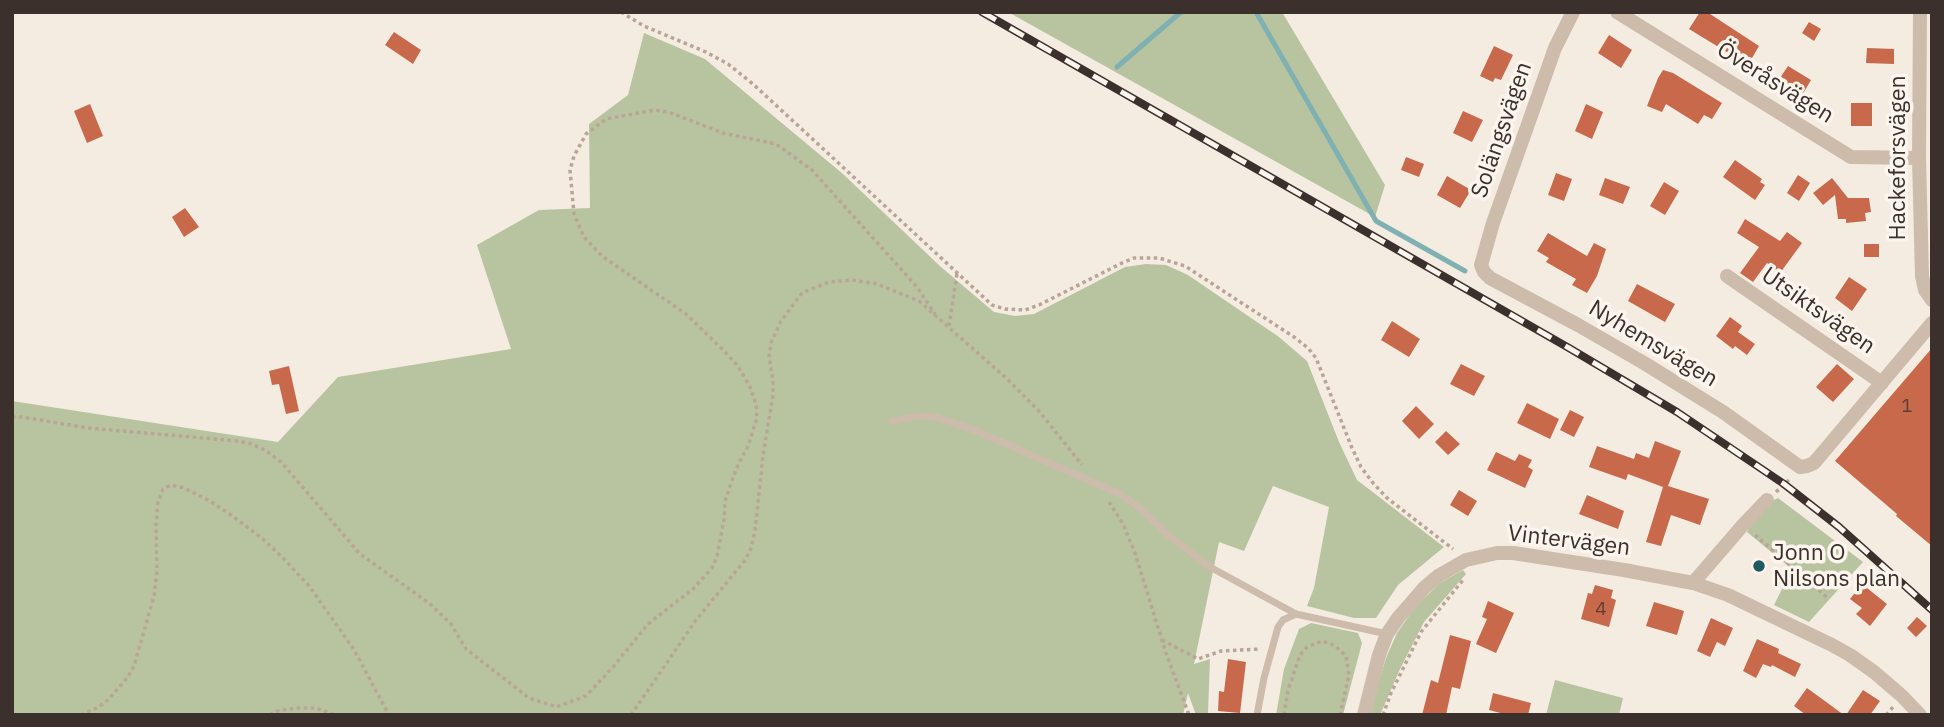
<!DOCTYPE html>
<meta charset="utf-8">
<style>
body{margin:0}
#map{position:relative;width:1944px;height:727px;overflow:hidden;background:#f4ebe1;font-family:"IBM Plex Sans",sans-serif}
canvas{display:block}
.frame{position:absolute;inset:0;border:14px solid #3b302b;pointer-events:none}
</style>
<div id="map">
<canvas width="1944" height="727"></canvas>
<div class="frame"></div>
</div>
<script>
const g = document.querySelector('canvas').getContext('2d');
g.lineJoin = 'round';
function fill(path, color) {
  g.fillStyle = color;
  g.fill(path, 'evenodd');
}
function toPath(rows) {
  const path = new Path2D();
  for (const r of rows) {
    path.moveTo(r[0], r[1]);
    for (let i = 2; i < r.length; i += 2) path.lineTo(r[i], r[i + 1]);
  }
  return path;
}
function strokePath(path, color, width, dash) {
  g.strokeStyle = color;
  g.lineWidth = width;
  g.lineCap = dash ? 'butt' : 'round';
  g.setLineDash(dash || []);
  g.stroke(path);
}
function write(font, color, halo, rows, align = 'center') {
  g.font = font + ' "IBM Plex Sans",sans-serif';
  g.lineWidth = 7;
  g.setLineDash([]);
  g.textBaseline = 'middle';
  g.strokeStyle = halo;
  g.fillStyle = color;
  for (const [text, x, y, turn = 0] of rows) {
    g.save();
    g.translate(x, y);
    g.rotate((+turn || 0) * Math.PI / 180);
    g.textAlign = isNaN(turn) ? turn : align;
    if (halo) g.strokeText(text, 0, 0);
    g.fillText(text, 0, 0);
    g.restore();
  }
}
fill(toPath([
 [1008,12,1282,12,1385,185,1375,217],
 [644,33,705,59,843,174,941,267,994,312,1015,316,1034,314,1125,267,1146,264,1166,265,1188,275,1279,337,1307,361,1339,442,1357,480,1444,547,1398,585,1376,618,1354,618,1307,606,1314,588,1329,507,1273,486,1244,551,1219,542,1194,664,1210,659,1208,713,1209,715,1196,715,1188,693,1183,715,12,715,12,401,278,442,338,377,511,349,477,245,539,210,590,208,589,124,628,95],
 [1778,498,1863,562,1809,622,1774,605,1792,569,1747,532,1755,517,1768,503],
 [1463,570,1466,574,1424,622,1400,669,1380,715,1369,715,1386,658,1397,633,1415,607,1440,583],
 [1311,623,1358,633,1362,643,1343,715,1276,715,1284,669,1299,629],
 [1555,680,1623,698,1619,715,1546,715]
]), '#b8c4a0');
strokePath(toPath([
 [1256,12,1376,221,1465,271],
 [1117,67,1181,12]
]), '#7fb0b2', 5);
fill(toPath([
 [1700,12,1707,12,1759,46,1748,65,1689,29],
 [1809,22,1821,29,1814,41,1802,33],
 [394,32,421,50,413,64,385,45],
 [1609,35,1632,50,1621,68,1598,53],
 [1494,46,1513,55,1501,80,1495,78,1493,82,1480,76],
 [1867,48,1894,49,1894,64,1866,63],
 [1788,66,1811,80,1801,97,1796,95,1792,102,1780,95,1782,92,1774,87],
 [1663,70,1673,73,1722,103,1712,119,1704,115,1698,124,1666,104,1662,112,1647,106,1658,78],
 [1851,103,1872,103,1872,126,1851,126],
 [90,104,103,136,87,143,74,111],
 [1586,104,1603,112,1592,139,1575,131],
 [1463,111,1483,120,1472,142,1453,133],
 [1406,157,1424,164,1419,177,1401,170],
 [1735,160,1762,179,1760,182,1765,185,1755,200,1723,177],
 [1556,173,1572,179,1564,201,1548,195],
 [1798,175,1810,183,1799,201,1787,193],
 [1447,176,1471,190,1460,208,1437,195],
 [1605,178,1630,187,1623,204,1599,195],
 [1832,178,1848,198,1869,198,1871,212,1865,213,1866,221,1846,223,1846,219,1838,219,1835,195,1823,205,1813,193],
 [1664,182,1679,191,1665,215,1650,206],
 [185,208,199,227,184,237,172,217],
 [1745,219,1780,241,1787,232,1802,243,1780,273,1767,263,1753,282,1740,273,1759,247,1737,233],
 [1548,233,1587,256,1594,243,1606,249,1597,276,1587,293,1572,285,1576,279,1546,262,1549,258,1537,251],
 [1864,244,1879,244,1879,257,1864,257],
 [1849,277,1867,289,1852,311,1835,298],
 [1637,284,1675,304,1665,322,1628,301],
 [1730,317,1742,326,1738,332,1755,344,1747,355,1735,346,1733,349,1716,336],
 [1392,321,1420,339,1409,357,1381,340],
 [1932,348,1932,546,1896,516,1897,514,1835,461],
 [1461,364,1485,376,1474,396,1450,384],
 [1837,364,1854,379,1833,402,1816,387],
 [289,366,299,411,286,414,279,384,272,385,269,371],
 [1527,403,1559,419,1550,439,1517,423],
 [1416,406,1434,424,1419,439,1402,421],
 [1570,410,1584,417,1574,437,1560,430],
 [1446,431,1460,444,1448,455,1435,442],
 [1655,441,1681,451,1668,486,1709,499,1700,525,1671,515,1661,546,1646,542,1663,487,1628,474,1626,480,1589,467,1597,446,1634,459,1636,453,1649,458],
 [1496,452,1515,461,1519,454,1532,460,1528,467,1533,470,1525,488,1487,470],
 [1459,490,1477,501,1468,516,1450,505],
 [1587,495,1624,511,1618,529,1579,514],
 [1862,584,1887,604,1870,626,1856,614,1862,608,1850,599],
 [1595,585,1613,590,1611,598,1616,600,1609,627,1581,619,1588,593,1592,594],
 [1488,601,1514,613,1496,653,1476,644,1487,619,1482,617],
 [1654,602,1684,611,1677,635,1646,626],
 [1917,617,1927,626,1916,637,1907,628],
 [1711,618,1733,628,1725,646,1717,642,1710,657,1697,651],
 [1450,635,1471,641,1460,689,1452,687,1446,715,1422,715,1431,680,1438,683],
 [1757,639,1779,649,1778,653,1801,664,1795,677,1772,665,1771,667,1763,664,1756,678,1743,671],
 [1228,659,1246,662,1240,713,1218,711,1219,691,1224,692],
 [1807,688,1844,715,1806,715,1794,706],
 [1863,690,1880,701,1870,715,1846,715],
 [1493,693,1531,703,1528,715,1508,715,1489,710]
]), '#c8694b');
strokePath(toPath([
 [621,12,644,26,706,52,728,64,753,84,992,305,1005,309,1025,310,1039,305,1122,263,1134,258,1159,258,1185,266,1294,337,1308,348,1316,358,1352,448,1361,467,1373,483,1387,498,1453,549],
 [949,326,957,273],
 [12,417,22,417,88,428,238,441,252,444,265,450,281,462,360,554,429,603,451,624,466,649,529,698,556,707,586,696,613,667,648,624,693,589,712,568,717,556,724,520,725,501,736,469,748,446,757,418,756,404,750,387,738,366,724,351,686,314,602,256,584,237,574,214,570,170,574,156,586,134,606,119,655,110,668,112,723,133,776,144,812,170,917,287,935,314],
 [1776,492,1791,478],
 [1109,502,1123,524,1135,553,1166,653,1189,715],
 [1755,535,1829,599],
 [1162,640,1198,659,1221,651,1260,649],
 [81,715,99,707,110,698,127,678,134,666,154,596,157,571,156,525,158,502,163,489,171,485,184,488,208,500,231,515,263,539,284,559,309,586,353,648,389,715],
 [270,715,277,711,297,708,316,708,335,715],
 [631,715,696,620,746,559,751,548,755,531,763,455,773,395,773,382,769,356,771,343,781,321,802,293,829,282,852,280,877,284,919,301,1006,378,1039,411,1082,465],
 [1284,715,1288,690,1300,655,1307,647,1322,641,1334,645,1346,656,1349,675,1340,715],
 [1383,715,1391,693,1421,632,1463,580],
 [1886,715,1894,706]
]), '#b9a596', 3.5, [3.5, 3.5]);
strokePath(toPath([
 [892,421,919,416,935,417,972,429,1120,494,1141,509,1169,536,1210,567,1296,614,1387,634],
 [1257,715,1264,678,1278,627,1283,620,1296,614]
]), '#cdbbac', 7);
strokePath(toPath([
 [1573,12,1555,48,1493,223,1481,265,1484,272,1490,278,1578,325,1644,363,1723,412,1800,467,1807,466,1814,463,1932,323],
 [1617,12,1851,157,1919,158],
 [1920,12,1919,158,1922,276,1925,290,1932,300],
 [1727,276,1882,383],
 [1693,583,1743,525,1767,500],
 [1364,715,1379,655,1387,634,1398,618,1424,588,1438,576,1466,560,1497,553,1513,553,1624,570,1693,583,1728,595,1832,645,1850,655,1874,672,1902,696,1920,715]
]), '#cdbbac', 14);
const rail = toPath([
 [982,12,1569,348,1677,412,1784,484,1839,527,1932,610]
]);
strokePath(rail, '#3b302b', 8);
strokePath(rail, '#fbf5ee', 5, [16]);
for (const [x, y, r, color] of [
 [1759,566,7,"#1f5a5e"]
]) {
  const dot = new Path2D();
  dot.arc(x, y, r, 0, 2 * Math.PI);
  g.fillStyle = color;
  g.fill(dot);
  strokePath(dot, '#fbf5ee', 2.5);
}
write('19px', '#5e3e33', null, [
 ["1",1907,407],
 ["4",1601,610]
]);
write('23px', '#3b302b', '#fbf5ee', [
 ["Överåsvägen",1775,83,32],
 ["Solängsvägen",1502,130,-71],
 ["Hackeforsvägen",1898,158,-90],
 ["Utsiktsvägen",1818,311,35],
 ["Nyhemsvägen",1653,344,31],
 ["Vintervägen",1569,541,7]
]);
write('23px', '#3b302b', '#fbf5ee', [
 ["Jonn O",1773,553],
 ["Nilsons plan",1773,579]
], 'left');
</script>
